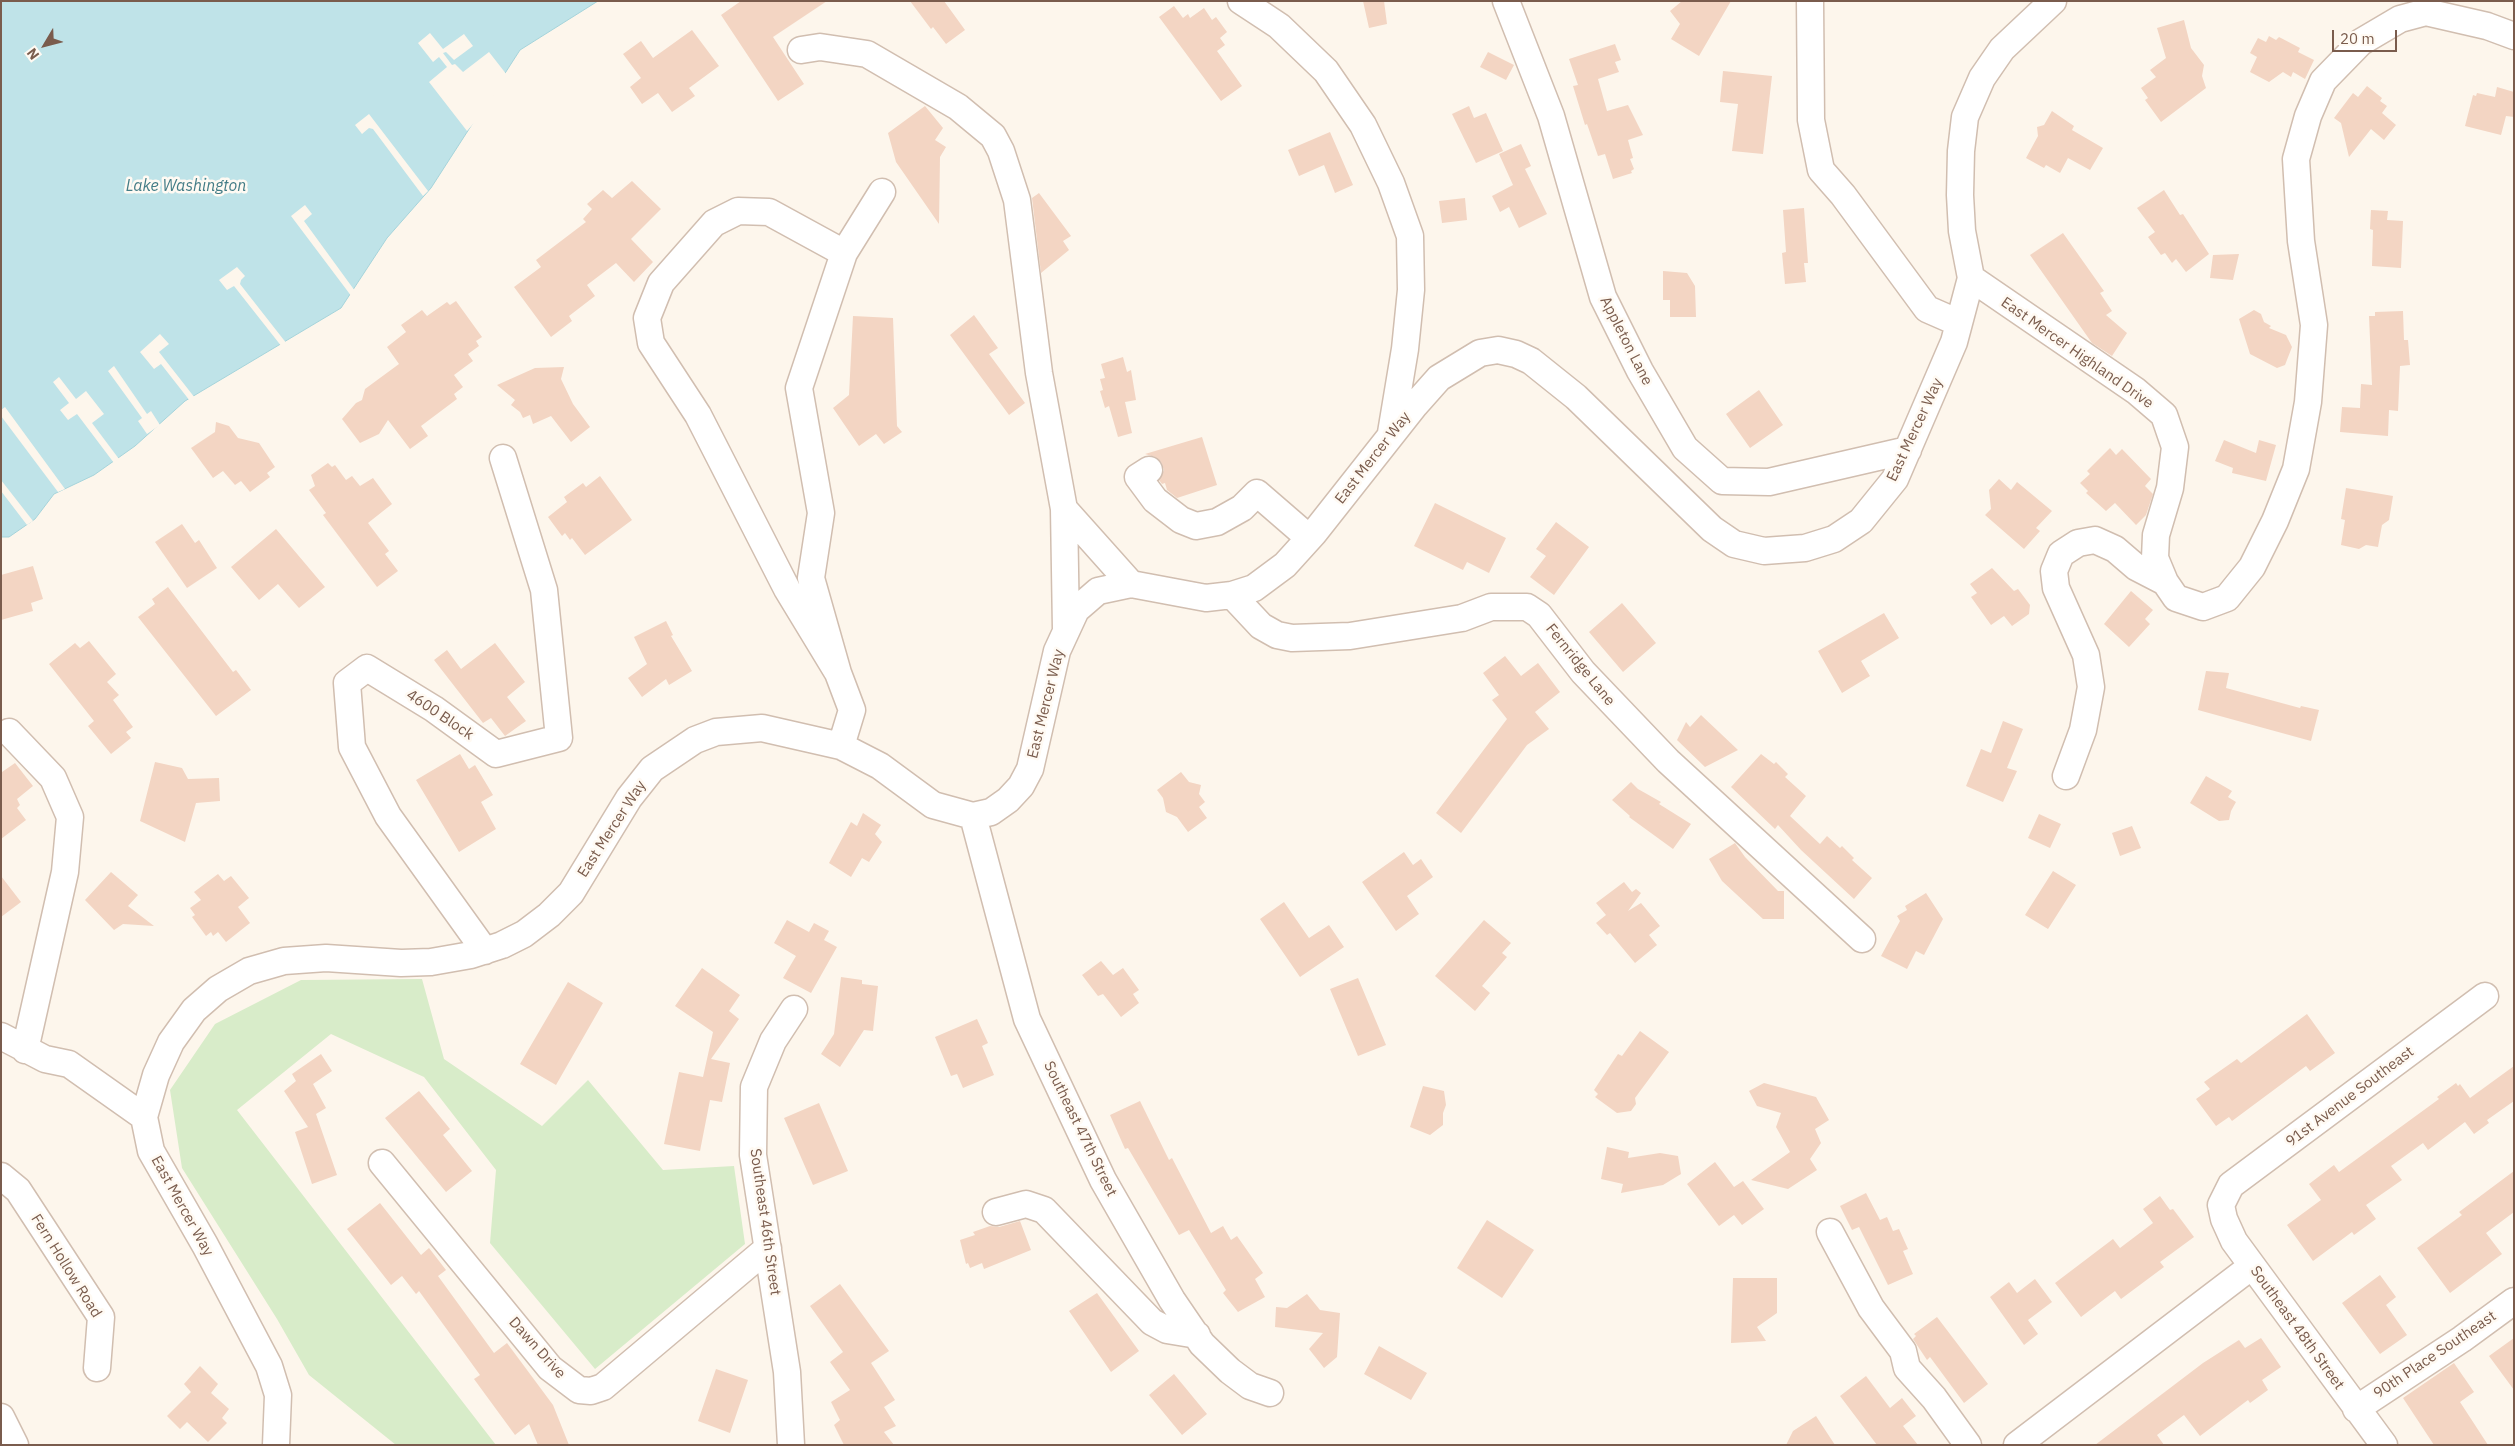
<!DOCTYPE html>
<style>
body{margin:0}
#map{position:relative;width:2515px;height:1446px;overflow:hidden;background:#fdf6ec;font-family:"IBM Plex Sans",sans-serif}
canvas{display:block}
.frame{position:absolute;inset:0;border:2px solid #7a5c4d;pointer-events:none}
.north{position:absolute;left:20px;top:20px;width:50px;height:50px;-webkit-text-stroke:4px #fffaf3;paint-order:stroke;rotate:233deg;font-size:14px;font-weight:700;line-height:20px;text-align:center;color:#7a5c4d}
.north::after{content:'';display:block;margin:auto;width:18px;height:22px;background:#7a5c4d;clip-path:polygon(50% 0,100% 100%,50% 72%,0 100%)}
.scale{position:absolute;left:2332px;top:30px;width:65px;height:22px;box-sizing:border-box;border:2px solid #7a5c4d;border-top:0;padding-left:6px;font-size:15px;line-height:18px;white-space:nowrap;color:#7a5c4d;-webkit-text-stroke:4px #fffaf3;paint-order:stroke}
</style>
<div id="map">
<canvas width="2515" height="1446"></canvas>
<div class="frame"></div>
<div class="north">N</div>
<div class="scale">20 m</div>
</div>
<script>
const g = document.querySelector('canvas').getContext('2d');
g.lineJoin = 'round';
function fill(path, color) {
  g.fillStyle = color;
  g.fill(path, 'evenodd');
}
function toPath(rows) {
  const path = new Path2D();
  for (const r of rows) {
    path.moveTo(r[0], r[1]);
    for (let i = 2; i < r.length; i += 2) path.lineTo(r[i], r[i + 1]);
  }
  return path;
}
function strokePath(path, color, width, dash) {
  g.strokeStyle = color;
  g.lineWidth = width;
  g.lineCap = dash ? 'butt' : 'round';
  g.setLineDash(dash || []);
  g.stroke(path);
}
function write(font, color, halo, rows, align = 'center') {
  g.font = font + ' "IBM Plex Sans",sans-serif';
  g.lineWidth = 5;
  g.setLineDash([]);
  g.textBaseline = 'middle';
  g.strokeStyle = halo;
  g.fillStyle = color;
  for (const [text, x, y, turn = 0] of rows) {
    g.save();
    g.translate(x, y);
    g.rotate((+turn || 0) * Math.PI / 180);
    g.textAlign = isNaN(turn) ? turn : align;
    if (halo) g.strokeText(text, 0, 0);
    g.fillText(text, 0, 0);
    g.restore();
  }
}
fill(toPath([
 [422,979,444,1059,542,1126,588,1080,663,1170,734,1166,745,1244,595,1369,490,1243,496,1170,424,1077,331,1034,237,1110,496,1445,396,1445,309,1375,277,1319,182,1168,170,1090,215,1024,301,980]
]), '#d8ecc9');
const water = toPath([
 [1,1,598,1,520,50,431,188,387,238,341,308,185,401,135,446,94,475,54,494,35,519,9,537,1,537,1,1]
]);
fill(water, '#bfe3e8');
strokePath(water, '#a5d3da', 1);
fill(toPath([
 [430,33,443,49,464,34,473,46,454,60,446,52,443,53,452,65,455,64,463,72,489,52,507,75,481,115,467,131,429,82,447,67,439,57,433,62,418,43],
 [369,114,428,191,423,196,373,129,369,128,362,134,355,125],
 [305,205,312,214,304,221,355,291,352,297,291,216],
 [237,267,245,276,241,280,240,284,287,344,282,347,234,286,227,290,219,280],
 [160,334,169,344,159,352,195,398,190,401,161,364,154,369,140,352],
 [114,366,147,414,151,411,160,425,147,434,138,421,142,418,108,371],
 [59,377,76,399,86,391,104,414,92,423,119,459,114,463,77,414,68,420,60,410,69,403,53,382],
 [5,407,65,489,58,492,1,416,1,410],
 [1,480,33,521,27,525,1,491]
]), '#fdf6ec');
fill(toPath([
 [741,1,827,1,773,37,804,84,778,101,721,15],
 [910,1,944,1,965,30,946,44,933,27,931,29],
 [1363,1,1384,1,1387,24,1369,28],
 [1682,1,1731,1,1699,56,1671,39,1680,24,1670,11],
 [1174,6,1183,18,1188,14,1190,18,1204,8,1212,20,1216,17,1227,32,1220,38,1225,45,1217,51,1242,86,1221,101,1159,17],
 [2184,20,2191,48,2204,65,2202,76,2206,88,2161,122,2145,100,2148,98,2141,88,2156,77,2150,70,2166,58,2157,28],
 [692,30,719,66,689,88,695,96,672,112,658,93,642,104,630,87,641,78,623,54,641,41,653,58],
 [2269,36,2276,40,2279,37,2300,48,2298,52,2314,60,2305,79,2293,72,2291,77,2283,72,2269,82,2250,72,2257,57,2250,53,2258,38,2266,42],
 [1615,44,1621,60,1615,62,1619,72,1598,79,1607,111,1628,105,1643,135,1628,140,1633,158,1630,159,1634,169,1631,171,1632,173,1613,179,1605,154,1598,156,1587,124,1585,125,1573,86,1578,85,1569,59],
 [1488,52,1514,65,1506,80,1480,67],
 [1723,71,1772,76,1763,154,1732,151,1738,104,1720,102],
 [2367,86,2382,98,2380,101,2387,106,2382,113,2396,125,2384,140,2371,129,2349,157,2341,123,2334,118,2353,93,2358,97],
 [2497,87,2514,92,2514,117,2506,116,2501,135,2465,126,2473,95,2476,96,2477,93,2495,97],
 [925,106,943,128,935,140,946,147,940,157,939,224,896,162,888,133],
 [1469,106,1474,118,1486,113,1503,151,1476,163,1452,114],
 [2052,111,2074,126,2072,130,2103,148,2090,170,2068,158,2060,173,2046,165,2044,168,2026,158,2038,136,2037,127,2044,125],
 [1330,132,1353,185,1335,193,1324,165,1299,176,1288,150],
 [1521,144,1531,166,1525,169,1547,214,1519,228,1509,207,1500,212,1492,196,1513,185,1499,154],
 [632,181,661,209,631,239,653,262,634,282,616,263,587,285,595,296,569,316,572,321,551,337,514,287,541,267,536,260,586,222,583,219,592,209,587,204,603,190,612,198],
 [2164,190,2180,215,2183,214,2209,254,2186,272,2176,259,2172,263,2165,253,2161,255,2148,237,2155,232,2137,208],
 [1039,193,1071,236,1063,241,1069,250,1041,273,1032,198],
 [1465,198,1467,220,1442,223,1439,201],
 [1804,208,1808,263,1804,263,1806,282,1785,284,1782,253,1786,252,1783,210],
 [2371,210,2388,211,2387,220,2403,221,2401,268,2372,266,2373,230,2370,229],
 [2063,233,2104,291,2100,293,2112,311,2106,315,2127,333,2112,356,2092,343,2030,255],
 [2239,254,2233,280,2210,278,2213,255],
 [1663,271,1687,273,1695,286,1696,317,1670,317,1670,300,1663,300],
 [456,301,482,337,476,341,479,346,468,354,473,361,454,375,463,387,454,394,457,399,421,426,428,436,410,449,388,420,379,434,360,443,342,419,356,403,362,400,365,389,399,364,387,347,406,332,401,325,422,310,427,316,447,302,450,305],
 [2254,310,2261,314,2264,322,2271,326,2269,328,2286,335,2292,347,2285,365,2277,368,2250,354,2239,319],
 [2403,311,2404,340,2408,340,2410,365,2400,366,2398,411,2389,410,2388,436,2340,432,2342,407,2360,408,2361,384,2372,385,2369,316,2375,316,2375,312],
 [974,315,998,348,989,354,1025,403,1009,415,950,335],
 [853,316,893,318,897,426,902,432,884,444,876,434,859,446,833,408,849,395],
 [1123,357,1127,372,1131,370,1136,400,1125,402,1132,433,1118,437,1109,406,1105,408,1100,391,1103,390,1100,379,1105,378,1101,364],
 [564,367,561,379,573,404,590,427,571,442,551,416,533,424,530,415,523,418,520,412,511,405,515,400,497,385,535,368],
 [1759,390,1783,425,1750,448,1726,414],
 [216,422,229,426,238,438,259,443,275,467,267,473,270,477,250,492,241,481,235,485,223,471,213,478,191,448,215,432],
 [1202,437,1217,485,1177,498,1167,490,1165,483,1162,484,1159,480,1164,470,1161,462,1155,457,1145,454],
 [2224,440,2256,453,2259,440,2276,445,2266,481,2232,473,2233,468,2215,461],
 [2110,448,2116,455,2122,449,2151,479,2145,486,2153,494,2146,515,2136,525,2115,503,2106,511,2086,493,2088,491,2080,483,2090,474,2087,471],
 [328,463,332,467,335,465,346,480,352,476,360,486,373,478,392,504,368,523,389,551,385,554,398,571,377,587,323,515,326,513,309,490,315,486,311,475],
 [600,476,632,520,585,555,572,538,570,540,565,533,562,536,548,517,567,502,564,497,583,483,586,487],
 [1999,479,2011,490,2017,482,2052,511,2036,528,2040,531,2024,549,1985,515,1991,509,1989,490],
 [2346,488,2393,496,2389,520,2382,525,2378,547,2366,545,2359,549,2341,545,2345,520,2341,519],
 [1435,503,1506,538,1489,573,1467,562,1463,570,1414,546],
 [1556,522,1589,547,1554,595,1530,577,1546,556,1536,549],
 [182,524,195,543,199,540,217,568,187,588,155,542],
 [276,529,325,587,299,608,278,584,259,600,231,567],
 [33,566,43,599,31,603,33,611,1,620,1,575],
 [1992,568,2014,591,2018,589,2030,605,2029,614,2012,626,2004,616,1991,625,1971,597,1977,593,1970,584],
 [168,587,233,672,236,670,251,690,216,716,138,617,155,604,152,599],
 [2131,591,2153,610,2145,619,2150,624,2129,647,2104,624],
 [1622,603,1656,643,1623,672,1589,632],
 [1884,613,1899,638,1861,661,1870,676,1842,693,1818,651],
 [666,621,673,635,671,636,692,671,669,685,666,679,642,697,628,678,647,664,634,637],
 [89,641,116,674,107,682,119,695,113,700,133,727,126,732,131,738,111,754,88,726,94,721,49,664,75,643,80,648],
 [495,643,525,682,507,697,526,721,505,736,491,718,483,723,434,660,447,650,461,669],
 [1505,656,1521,676,1538,663,1560,692,1535,712,1549,729,1527,745,1461,833,1436,813,1507,719,1492,700,1499,695,1483,673],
 [2206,671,2229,673,2226,688,2300,708,2301,706,2319,710,2311,741,2198,710],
 [1701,715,1738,750,1705,767,1677,740,1686,722,1690,727],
 [2003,721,2023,729,2007,768,2017,771,2003,802,1966,786,1981,749,1991,753],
 [460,754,469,769,475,765,493,795,481,802,496,829,459,852,416,780],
 [1761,754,1774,764,1776,762,1788,774,1785,777,1806,796,1790,816,1820,844,1827,836,1840,848,1842,846,1854,858,1852,860,1872,878,1854,899,1801,850,1778,825,1775,829,1731,787],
 [155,762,182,768,188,779,219,778,220,801,196,803,185,842,140,821],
 [15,763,33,786,17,799,20,805,17,808,26,820,1,839,1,770,2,772],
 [1181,772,1189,782,1201,785,1199,794,1205,802,1199,807,1207,818,1188,832,1177,817,1166,812,1163,798,1157,790],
 [2206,776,2232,791,2228,797,2236,802,2231,811,2229,820,2219,821,2190,803],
 [1631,782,1638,789,1661,802,1659,804,1691,824,1673,849,1629,817,1630,816,1612,800],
 [863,813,881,825,875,834,882,842,869,862,862,858,851,877,829,863,851,822,857,826],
 [2039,814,2061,824,2050,848,2028,838],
 [2132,826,2141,848,2120,856,2112,833],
 [1735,843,1745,857,1778,891,1784,891,1784,919,1763,919,1722,881,1709,859],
 [1404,852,1413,865,1421,859,1433,877,1407,896,1419,914,1396,931,1362,882],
 [2053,871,2076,885,2048,929,2025,915],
 [111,872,138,895,128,906,154,926,123,924,114,930,85,900],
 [218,874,224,881,231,876,249,898,238,907,250,923,226,942,218,932,213,936,211,932,206,936,192,917,195,915,190,908,201,900,194,892],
 [1,876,21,902,1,917],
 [1624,882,1632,892,1636,889,1641,893,1628,911,1641,903,1660,926,1649,935,1657,945,1635,963,1610,933,1607,935,1596,923,1606,915,1596,903],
 [1926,893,1943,919,1924,955,1916,951,1907,969,1881,956,1900,921,1897,916,1907,910,1905,906],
 [1284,902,1309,938,1329,925,1344,947,1300,977,1260,919],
 [787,920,809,932,814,923,829,931,824,940,837,947,811,993,783,978,796,956,774,943],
 [1484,920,1511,943,1502,953,1507,957,1482,986,1490,993,1475,1011,1435,976],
 [1101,961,1113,975,1123,968,1139,990,1133,994,1139,1003,1121,1017,1103,994,1098,996,1082,975],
 [702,968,740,995,729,1011,739,1019,711,1059,730,1063,722,1102,710,1100,700,1151,664,1144,679,1072,703,1077,713,1032,675,1006],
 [841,977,862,980,862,984,878,986,873,1031,864,1030,840,1067,821,1054,834,1034],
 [1358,978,1386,1045,1358,1056,1330,989],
 [568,982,603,1003,556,1085,520,1064],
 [2307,1014,2335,1053,2310,1071,2306,1066,2232,1121,2229,1117,2216,1126,2196,1099,2210,1089,2204,1082,2237,1059,2241,1063],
 [977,1019,988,1043,982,1046,994,1075,963,1088,957,1074,951,1076,935,1037],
 [1640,1031,1669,1052,1635,1098,1636,1104,1631,1111,1617,1113,1595,1097,1598,1094,1594,1090,1618,1054,1622,1056],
 [321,1054,332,1071,313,1084,326,1108,316,1114,337,1175,312,1184,295,1132,308,1127,284,1091,296,1081,292,1074],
 [2514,1066,2514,1101,2487,1120,2489,1123,2474,1134,2465,1122,2428,1150,2423,1143,2391,1166,2402,1180,2366,1205,2376,1219,2354,1235,2352,1232,2313,1261,2287,1225,2321,1200,2309,1184,2334,1165,2339,1172,2439,1099,2437,1097,2456,1083,2458,1086,2460,1084,2470,1098],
 [1764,1083,1816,1097,1829,1120,1815,1129,1821,1143,1810,1159,1817,1170,1788,1189,1751,1180,1790,1152,1776,1127,1781,1113,1757,1106,1749,1091],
 [1423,1086,1444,1091,1446,1105,1443,1113,1443,1125,1430,1135,1410,1127],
 [419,1091,450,1129,443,1135,472,1171,446,1192,385,1118],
 [1140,1101,1169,1160,1172,1158,1211,1233,1223,1226,1231,1240,1237,1236,1263,1273,1255,1279,1265,1297,1238,1312,1223,1293,1226,1290,1189,1230,1179,1235,1128,1148,1125,1149,1110,1115],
 [819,1103,848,1171,813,1185,784,1118],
 [1607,1147,1629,1152,1628,1158,1660,1153,1678,1156,1681,1174,1663,1185,1621,1193,1623,1184,1601,1179],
 [1715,1162,1734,1187,1743,1181,1764,1209,1742,1225,1734,1215,1719,1226,1687,1184],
 [2514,1171,2514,1212,2486,1233,2502,1254,2450,1293,2417,1248,2462,1215,2459,1212],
 [1866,1193,1880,1220,1887,1217,1893,1231,1899,1229,1908,1249,1903,1251,1913,1274,1888,1285,1859,1227,1852,1230,1840,1206],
 [2160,1196,2170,1210,2173,1209,2194,1237,2160,1262,2164,1267,2121,1299,2115,1291,2081,1317,2055,1283,2113,1239,2120,1248,2153,1223,2143,1209],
 [380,1203,421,1255,429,1248,446,1270,438,1276,494,1353,507,1343,553,1405,569,1445,538,1445,529,1424,515,1435,474,1379,480,1375,419,1291,416,1294,402,1276,391,1285,347,1229],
 [1487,1220,1534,1250,1502,1298,1457,1268],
 [1020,1221,1031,1250,984,1269,982,1263,970,1268,968,1263,966,1264,960,1240,975,1235,973,1232,990,1226,999,1227],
 [2380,1275,2396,1297,2386,1305,2407,1335,2380,1354,2342,1303],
 [1733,1278,1777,1278,1777,1313,1757,1327,1766,1341,1731,1343],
 [2035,1279,2052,1302,2028,1320,2038,1334,2024,1345,1990,1297,2009,1282,2017,1293],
 [840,1284,889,1351,871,1363,895,1400,884,1407,896,1426,884,1432,894,1445,844,1445,834,1425,840,1420,831,1402,850,1390,830,1362,843,1352,810,1306],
 [1097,1293,1139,1351,1111,1372,1069,1311],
 [1307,1294,1320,1310,1340,1313,1337,1357,1324,1368,1309,1349,1323,1333,1275,1327,1276,1307,1287,1308],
 [1937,1317,1988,1384,1964,1403,1930,1357,1927,1360,1913,1339,1916,1336,1914,1334],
 [2261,1338,2281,1367,2262,1380,2268,1390,2250,1403,2248,1400,2200,1436,2184,1415,2157,1435,2164,1445,2095,1445,2203,1363,2239,1340,2245,1348],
 [2514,1338,2514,1390,2489,1356],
 [1379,1346,1427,1373,1411,1400,1364,1374],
 [2454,1363,2474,1392,2460,1402,2488,1445,2434,1445,2403,1398],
 [200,1366,218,1384,211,1393,229,1409,222,1418,227,1423,208,1442,187,1422,180,1429,167,1416,191,1392,184,1384],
 [716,1369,748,1380,730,1433,698,1421],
 [1174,1374,1207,1414,1182,1435,1149,1395],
 [1866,1376,1890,1408,1902,1398,1916,1416,1903,1426,1918,1445,1877,1445,1840,1396],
 [1816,1416,1835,1445,1786,1445,1793,1431]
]), '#f3d5c3');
const minor = toPath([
 [1241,1,1279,26,1326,71,1363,125,1391,183,1410,236,1411,290,1405,349,1391,433],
 [1506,1,1551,116,1603,297,1640,371,1685,448,1722,481,1769,482,1908,450],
 [1810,1,1811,120,1821,170,1843,195,1927,309,1959,323],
 [801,50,820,47,867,54,958,107,993,136,1001,151,1017,200,1039,373,1064,509],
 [1971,278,2136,391,2164,415,2175,447,2170,488,2156,535,2155,558,2165,582,2176,598,2203,607,2227,598,2252,567,2275,521,2296,469,2308,402,2314,325,2301,241,2296,159,2308,116,2323,81,2361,42,2400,19,2426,12,2487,26,2514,36],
 [1149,470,1138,477,1155,500,1181,520,1196,526,1217,522,1242,508,1257,493,1309,538],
 [1232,595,1261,626,1277,635,1292,638,1350,636,1462,618,1491,607,1527,607,1539,615,1583,672,1668,761,1862,939],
 [1066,630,1064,509,1131,584],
 [838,673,787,589,698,415,651,343,647,318,661,283,714,223,738,211,769,212,844,253],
 [9,732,53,778,70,817,65,872,25,1050],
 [841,746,852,710,838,673,811,578,821,513,799,388,844,253,882,192],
 [2066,776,2083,730,2091,687,2086,655,2056,588,2054,571,2061,554,2078,543,2095,540,2115,549,2136,567,2165,582],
 [973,816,1027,1019,1103,1180,1172,1300,1202,1344,1230,1371,1250,1386,1270,1393],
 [485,951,388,816,352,747,347,683,367,668,434,709,496,754,559,738,544,590,503,458],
 [1,1036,45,1059,69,1064,144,1117],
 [382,1163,550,1368,579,1390,591,1391,603,1387,768,1248],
 [1,1176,18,1190,101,1317,97,1368],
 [996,1212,1026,1204,1044,1210,1152,1322,1167,1330,1197,1335],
 [1830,1232,1871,1308,1903,1351,1907,1368,1934,1398,1968,1445],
 [2356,1409,2462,1339,2514,1301],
 [1,1417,15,1445],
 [276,1445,278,1395,269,1366,205,1245,151,1151,144,1117,156,1075,171,1042,194,1010,218,989,249,971,284,961,326,958,401,963,431,962,471,955,502,945,524,934,549,915,571,893,629,798,652,769,695,740,716,732,762,728,841,746,880,766,933,805,973,816,991,812,1008,800,1021,786,1030,769,1057,651,1076,610,1098,591,1131,584,1206,598,1232,595,1254,588,1285,565,1314,533,1415,405,1439,378,1480,353,1498,350,1516,354,1531,361,1576,397,1712,529,1734,544,1764,551,1805,548,1834,539,1861,521,1895,479,1954,342,1971,278,1962,231,1960,195,1961,151,1965,117,1982,78,2002,49,2053,1],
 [791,1445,787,1372,753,1155,754,1087,773,1041,794,1009],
 [2017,1445,2252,1266],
 [2384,1445,2234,1241,2224,1219,2221,1205,2231,1185,2485,996]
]);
strokePath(minor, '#d1beb0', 29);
strokePath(minor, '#fff', 26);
write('15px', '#7a5c4d', '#fffaf3', [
 ["Appleton Lane",1626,341,63],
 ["East Mercer Highland Drive",2077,353,35],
 ["East Mercer Way",1915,430,-65],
 ["East Mercer Way",1373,458,-52],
 ["Fernridge Lane",1580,665,51],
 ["East Mercer Way",1046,704,-76],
 ["4600 Block",440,715,34],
 ["East Mercer Way",612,829,-57],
 ["91st Avenue Southeast",2350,1097,-37],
 ["Southeast 47th Street",1080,1129,64],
 ["East Mercer Way",182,1206,61],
 ["Southeast 46th Street",765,1222,82],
 ["Fern Hollow Road",66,1266,58],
 ["Southeast 48th Street",2297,1328,54],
 ["Dawn Drive",537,1348,48],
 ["90th Place Southeast",2435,1355,-34]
]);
write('italic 16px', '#437c86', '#fffaf3', [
 ["Lake Washington",186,186]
]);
</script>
